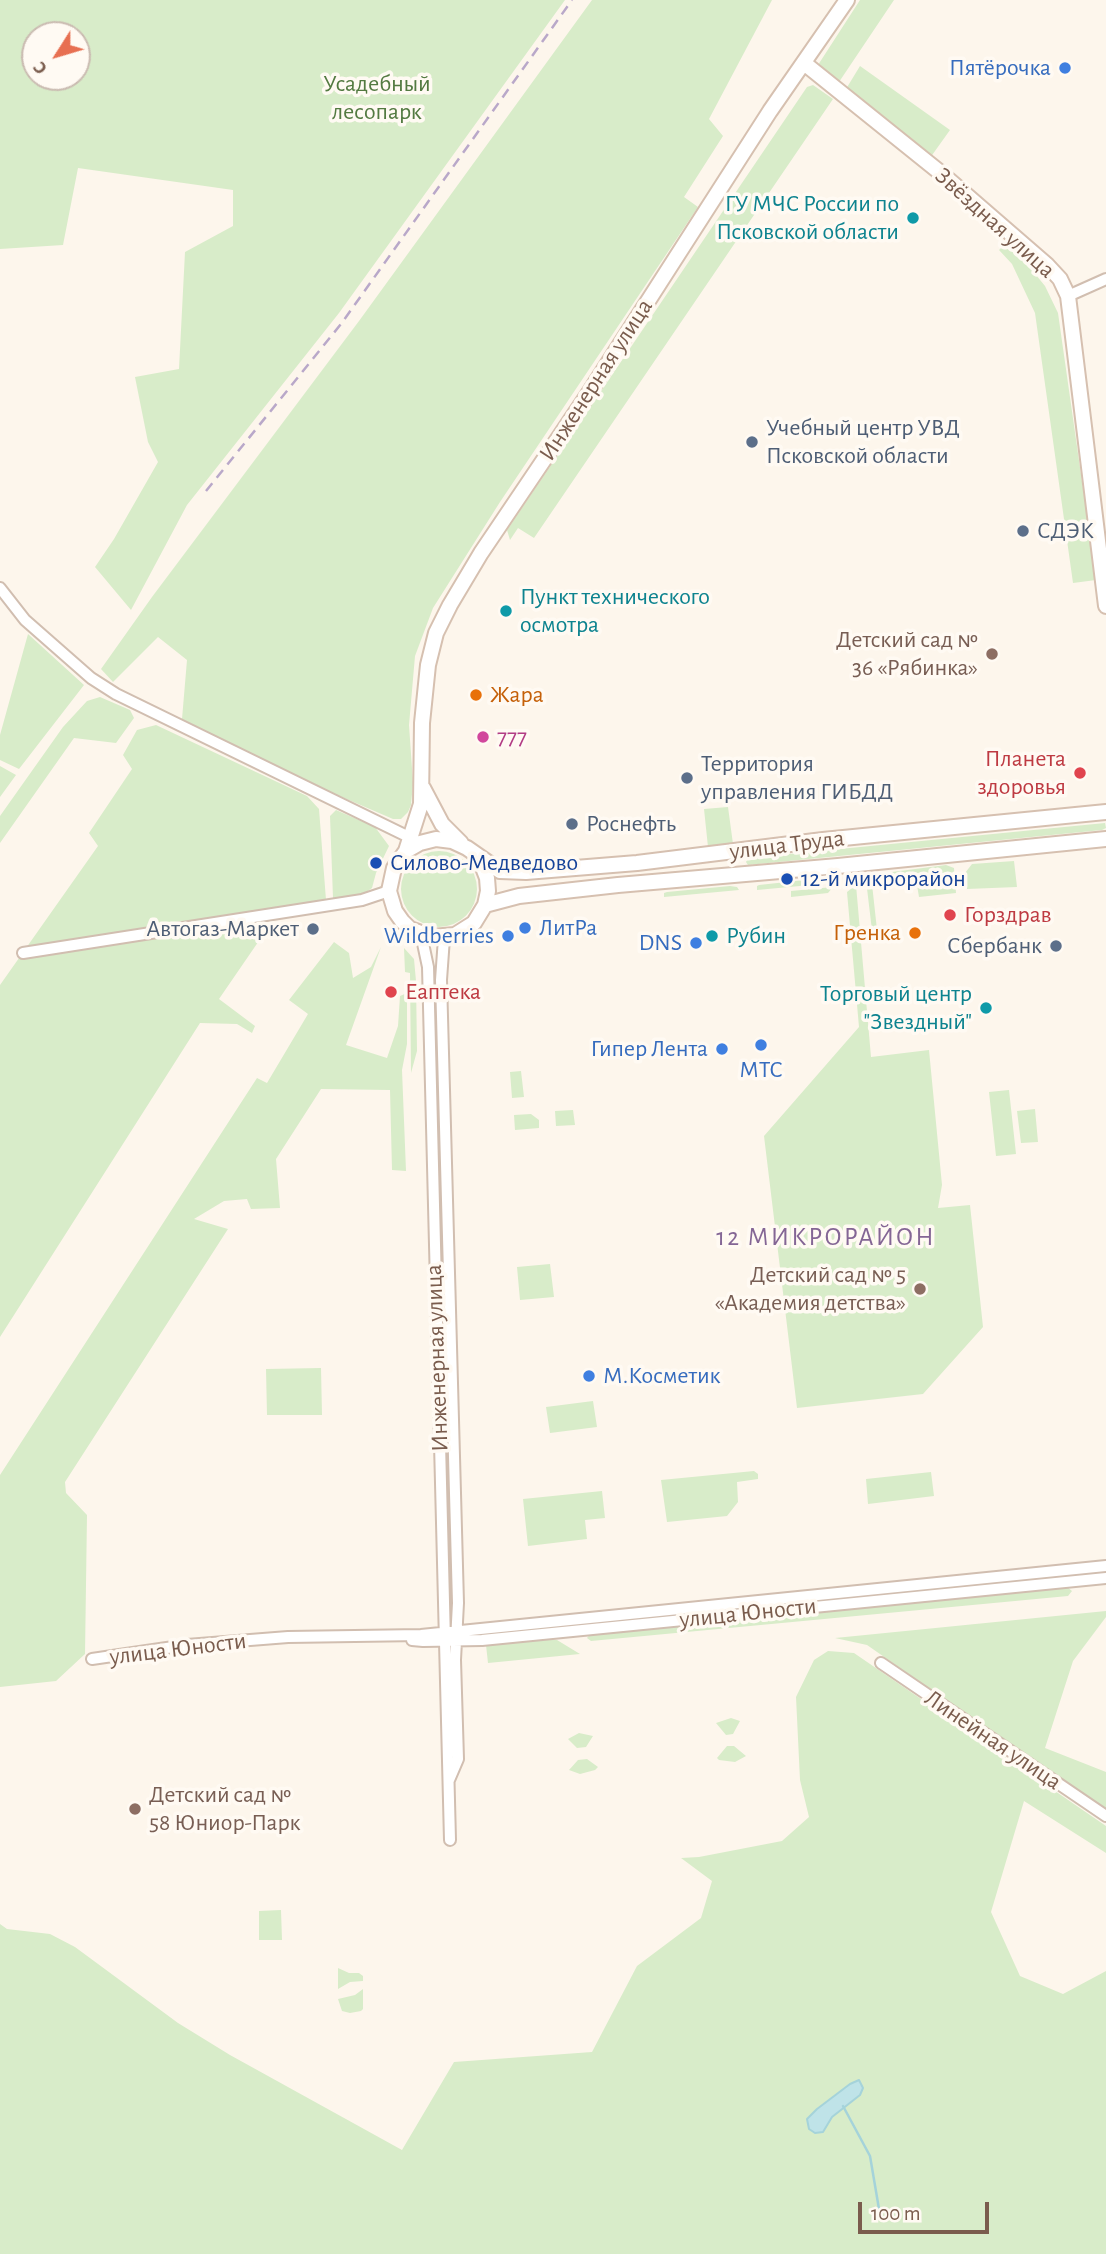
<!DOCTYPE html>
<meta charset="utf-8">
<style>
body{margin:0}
#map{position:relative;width:1106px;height:2254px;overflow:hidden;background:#fdf6ec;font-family:"Alegreya Sans",sans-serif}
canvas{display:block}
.north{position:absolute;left:21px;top:21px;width:70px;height:70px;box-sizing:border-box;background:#fffaf3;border:2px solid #cabbb1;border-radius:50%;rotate:233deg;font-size:19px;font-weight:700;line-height:28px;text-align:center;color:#7a5c4d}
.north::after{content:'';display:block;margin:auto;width:24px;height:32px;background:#e76f51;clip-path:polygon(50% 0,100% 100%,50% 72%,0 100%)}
.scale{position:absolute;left:858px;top:2202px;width:131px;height:32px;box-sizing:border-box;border:4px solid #7a5c4d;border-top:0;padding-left:9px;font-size:21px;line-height:24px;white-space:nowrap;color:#7a5c4d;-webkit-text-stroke:5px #fffaf3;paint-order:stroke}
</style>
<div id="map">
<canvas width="1106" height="2254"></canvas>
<div class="north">С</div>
<div class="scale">100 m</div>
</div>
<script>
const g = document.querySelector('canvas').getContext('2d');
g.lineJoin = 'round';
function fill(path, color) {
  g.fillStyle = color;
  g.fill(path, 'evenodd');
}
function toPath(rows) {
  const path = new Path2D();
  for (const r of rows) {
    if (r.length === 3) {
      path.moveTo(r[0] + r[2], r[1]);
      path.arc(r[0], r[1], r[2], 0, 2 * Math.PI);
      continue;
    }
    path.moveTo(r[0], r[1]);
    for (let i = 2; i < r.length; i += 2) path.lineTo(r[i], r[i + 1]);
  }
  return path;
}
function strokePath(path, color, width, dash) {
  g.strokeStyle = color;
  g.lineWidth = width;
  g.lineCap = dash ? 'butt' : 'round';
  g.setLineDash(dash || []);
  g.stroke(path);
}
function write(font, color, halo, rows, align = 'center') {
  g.font = font + ' "Alegreya Sans",sans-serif';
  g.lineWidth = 7;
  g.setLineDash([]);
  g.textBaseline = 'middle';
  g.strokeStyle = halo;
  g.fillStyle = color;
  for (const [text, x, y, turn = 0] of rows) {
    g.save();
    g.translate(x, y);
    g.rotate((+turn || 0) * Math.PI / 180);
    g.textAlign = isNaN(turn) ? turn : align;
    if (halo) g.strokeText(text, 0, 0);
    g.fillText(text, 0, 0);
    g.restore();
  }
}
fill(toPath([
 [0,0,565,0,339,313,187,505,131,610,95,567,114,539,158,462,148,442,135,377,179,369,185,252,233,226,233,190,78,168,63,245,0,249],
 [77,35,77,77,35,77,35,35],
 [592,0,772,0,709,119,723,136,684,197,698,207,500,502,433,608,415,656,409,725,413,783,411,805,408,812,401,819,393,819,314,785,182,719,187,660,158,637,113,682,101,669,152,597,359,321],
 [860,0,894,0,839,82,818,65],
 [860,66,950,130,930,158,846,89],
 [813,85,833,99,534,538,518,528,510,540,507,530,807,87],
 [1005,244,1022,258,1045,286,1058,313,1096,580,1073,583,1035,313,1012,264,999,250],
 [28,634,84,685,19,769,0,760,0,735],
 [100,697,130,710,134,718,116,743,74,738,0,843,0,816,63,727,87,701],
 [156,725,307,796,319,809,326,900,269,909,262,930,265,932,219,999,255,1026,252,1033,237,1024,200,1023,0,1337,0,985,98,846,89,833,132,769,123,755,137,730],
 [0,766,16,775,0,797],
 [728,807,733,844,708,847,704,809],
 [336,810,375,827,389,846,376,873,372,888,361,896,333,898,330,816],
 [1105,823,1106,828,1102,830,748,865,746,862,748,858],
 [439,889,38],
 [1014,861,1017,887,967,889,965,873,972,864],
 [946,865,954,868,956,893,919,897,916,879,872,884,878,939,873,939,866,880,869,875],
 [823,878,830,879,832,883,757,890,757,886,759,885],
 [856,885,871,1057,929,1050,942,1185,938,1208,970,1205,983,1327,923,1394,797,1408,764,1136,859,1027,847,892],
 [730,886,737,887,739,890,664,897,664,893,667,892],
 [833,887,828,893,791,897,791,891],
 [334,942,349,953,353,978,371,967,381,947,346,1045,387,1058,398,1026,400,996,407,993,407,1044,402,1070,406,1171,392,1170,390,1090,321,1089,276,1159,280,1208,251,1209,247,1199,224,1201,194,1219,228,1229,65,1482,66,1493,87,1515,85,1654,56,1681,0,1687,0,1475,257,1078,267,1083,308,1014,289,1000],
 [404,948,414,959,416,981,417,1051,411,1073,410,973,405,972],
 [521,1071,524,1097,512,1098,510,1072],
 [1009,1090,1016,1154,996,1156,989,1092],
 [1035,1109,1038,1142,1021,1143,1017,1111],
 [573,1110,575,1125,556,1126,555,1111],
 [531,1114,539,1120,539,1128,515,1130,514,1115],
 [550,1264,554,1297,520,1300,517,1267],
 [321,1368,322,1415,267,1415,266,1369],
 [593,1401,597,1427,550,1433,546,1407],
 [754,1471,758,1474,758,1479,737,1482,738,1502,727,1516,667,1522,661,1480],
 [931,1472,934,1496,868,1504,866,1479],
 [602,1491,605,1518,585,1520,587,1539,528,1546,523,1499],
 [1067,1587,1072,1591,1068,1596,591,1641,587,1638,591,1633],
 [1106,1611,1106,1617,1073,1661,1045,1748,1106,1772,1106,1811,867,1645,835,1638],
 [544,1639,557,1640,580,1654,488,1663,486,1645],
 [828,1651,854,1653,1106,1826,1106,1853,1024,1801,991,1912,1020,1976,1063,1994,1106,1971,1106,2254,0,2254,0,1924,7,1929,50,1934,75,1947,178,2023,230,2055,402,2150,454,2062,592,2052,637,1966,701,1918,712,1881,681,1858,699,1857,782,1841,809,1817,800,1780,796,1697,814,1660],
 [831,2098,843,2106,831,2117,823,2131,807,2119],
 [731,1718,740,1721,733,1734,726,1735,716,1723],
 [579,1733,593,1736,586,1747,577,1748,568,1739],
 [727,1746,734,1746,746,1756,735,1762,719,1760,717,1758],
 [587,1759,598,1767,595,1770,580,1774,569,1770,578,1760],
 [281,1910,282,1940,259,1940,259,1911],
 [338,1968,349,1973,359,1973,363,1976,363,1981,350,1982,338,1989],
 [363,1989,363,2009,361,2011,350,2013,342,2011,338,1999,355,1995]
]), '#d8ecc9');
const water = toPath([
 [859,2080,863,2088,860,2095,832,2117,823,2132,815,2133,809,2129,807,2119,817,2109,850,2084,859,2080]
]);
fill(water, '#bfe3e8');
strokePath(water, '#a5d3da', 2);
strokePath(toPath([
 [843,2106,870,2156,879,2209]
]), '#a5d3da', 2.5);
const street = toPath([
 [1068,296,1106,279],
 [0,588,25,620,91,678,116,694,411,838],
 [421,934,428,967,450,1840],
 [444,938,441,980,458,1603,455,1660,458,1759,449,1780],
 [23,953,362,900,389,891],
 [412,1640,423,1641,482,1640,1106,1578],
 [92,1659,187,1645,288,1637,421,1635,1106,1566],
 [881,1663,1106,1816]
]);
const secondary = toPath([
 [804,63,942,174,1047,265,1060,279,1068,296,1106,606],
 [423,788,442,824,461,843],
 [406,851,421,804,422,723,428,665,436,633,450,605,481,553,589,393,770,111,847,0],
 [474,854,482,865,487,878,488,891,485,905,474,923,455,935,432,937,410,929,402,921,395,911,389,891,394,868,406,851,420,843,436,839,452,841,467,848,500,871,526,872,637,863,823,840,1106,812],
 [485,905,519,896,618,885,838,866,1106,839]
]);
strokePath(street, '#d1beb0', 14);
strokePath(secondary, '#d6c0b0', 18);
strokePath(street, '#fff', 10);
strokePath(secondary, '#fff', 14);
strokePath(toPath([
 [206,491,341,324,572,0]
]), '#b9a8c9', 2.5, [10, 7]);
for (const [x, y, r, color] of [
 [1065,68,7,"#3f7fe0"],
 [913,218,7,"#0f9aa8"],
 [752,442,7,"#5c6f8a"],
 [1023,531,7,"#5c6f8a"],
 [506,611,7,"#0f9aa8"],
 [992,654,7,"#8d6e63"],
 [476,695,7,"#e8710a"],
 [483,737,7,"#d1479c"],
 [1080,773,7,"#e0444e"],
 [687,778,7,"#5c6f8a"],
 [572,824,7,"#5c6f8a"],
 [376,863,7,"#1a4fb4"],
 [787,879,7,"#1a4fb4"],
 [950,915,7,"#e0444e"],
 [525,928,7,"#3f7fe0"],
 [313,929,7,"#5c6f8a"],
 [915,933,7,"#e8710a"],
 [508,936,7,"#3f7fe0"],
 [712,936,7,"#0f9aa8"],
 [696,943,7,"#3f7fe0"],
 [1056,946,7,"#5c6f8a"],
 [391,992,7,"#e0444e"],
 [986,1008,7,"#0f9aa8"],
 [761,1045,7,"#3f7fe0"],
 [722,1049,7,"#3f7fe0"],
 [920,1289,7,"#8d6e63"],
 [589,1376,7,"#3f7fe0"],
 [135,1809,7,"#8d6e63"]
]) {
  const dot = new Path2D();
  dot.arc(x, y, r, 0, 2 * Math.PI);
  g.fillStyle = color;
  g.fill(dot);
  strokePath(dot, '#fffaf3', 2.5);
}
write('24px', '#366cbe', '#fffaf3', [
 ["Пятёрочка",1051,68],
 ["ЛитРа",539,928,"left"],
 ["Wildberries",494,936],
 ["DNS",682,943],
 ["Гипер Лента",708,1049],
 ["МТС",761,1070,"center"],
 ["М.Косметик",603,1376,"left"]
], 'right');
write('24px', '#537a41', '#fffaf3', [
 ["Усадебный",377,84],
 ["лесопарк",377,112]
]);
write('24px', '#0d838f', '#fffaf3', [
 ["ГУ МЧС России по",899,204],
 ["Псковской области",899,232],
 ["Пункт технического",520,597,"left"],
 ["осмотра",520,625,"left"],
 ["Рубин",726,936,"left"],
 ["Торговый центр",972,994],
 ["\"Звездный\"",972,1022]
], 'right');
write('24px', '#7a5c4d', '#fffaf3', [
 ["Звёздная улица",995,223,42],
 ["Инженерная улица",596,380,-57],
 ["улица Труда",787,845,-7],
 ["Инженерная улица",437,1358,-92],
 ["улица Юности",748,1613,-6],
 ["улица Юности",178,1649,-7],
 ["Линейная улица",993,1740,34]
]);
write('24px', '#4e5e75', '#fffaf3', [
 ["Учебный центр УВД",766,428],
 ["Псковской области",766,456],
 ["СДЭК",1037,531],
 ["Территория",701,764],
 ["управления ГИБДД",701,792],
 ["Роснефть",586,824],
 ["Автогаз-Маркет",299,929,"right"],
 ["Сбербанк",1042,946,"right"]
], 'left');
write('24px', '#785e54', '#fffaf3', [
 ["Детский сад №",978,640],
 ["36 «Рябинка»",978,668],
 ["Детский сад № 5",906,1275],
 ["«Академия детства»",906,1303],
 ["Детский сад №",149,1795,"left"],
 ["58 Юниор-Парк",149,1823,"left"]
], 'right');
write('24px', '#c56008', '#fffaf3', [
 ["Жара",490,695],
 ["Гренка",901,933,"right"]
], 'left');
write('24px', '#b23c85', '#fffaf3', [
 ["777",497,737]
], 'left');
write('24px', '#be3a42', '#fffaf3', [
 ["Планета",1066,759,"right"],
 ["здоровья",1066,787,"right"],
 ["Горздрав",964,915],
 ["Еаптека",405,992]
], 'left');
write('24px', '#164399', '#fffaf3', [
 ["Силово-Медведово",390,863],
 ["12-й микрорайон",801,879]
], 'left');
g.letterSpacing = '2px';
write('26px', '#846695', '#fffaf3', [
 ["12 МИКРОРАЙОН",826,1237]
]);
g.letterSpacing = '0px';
</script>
